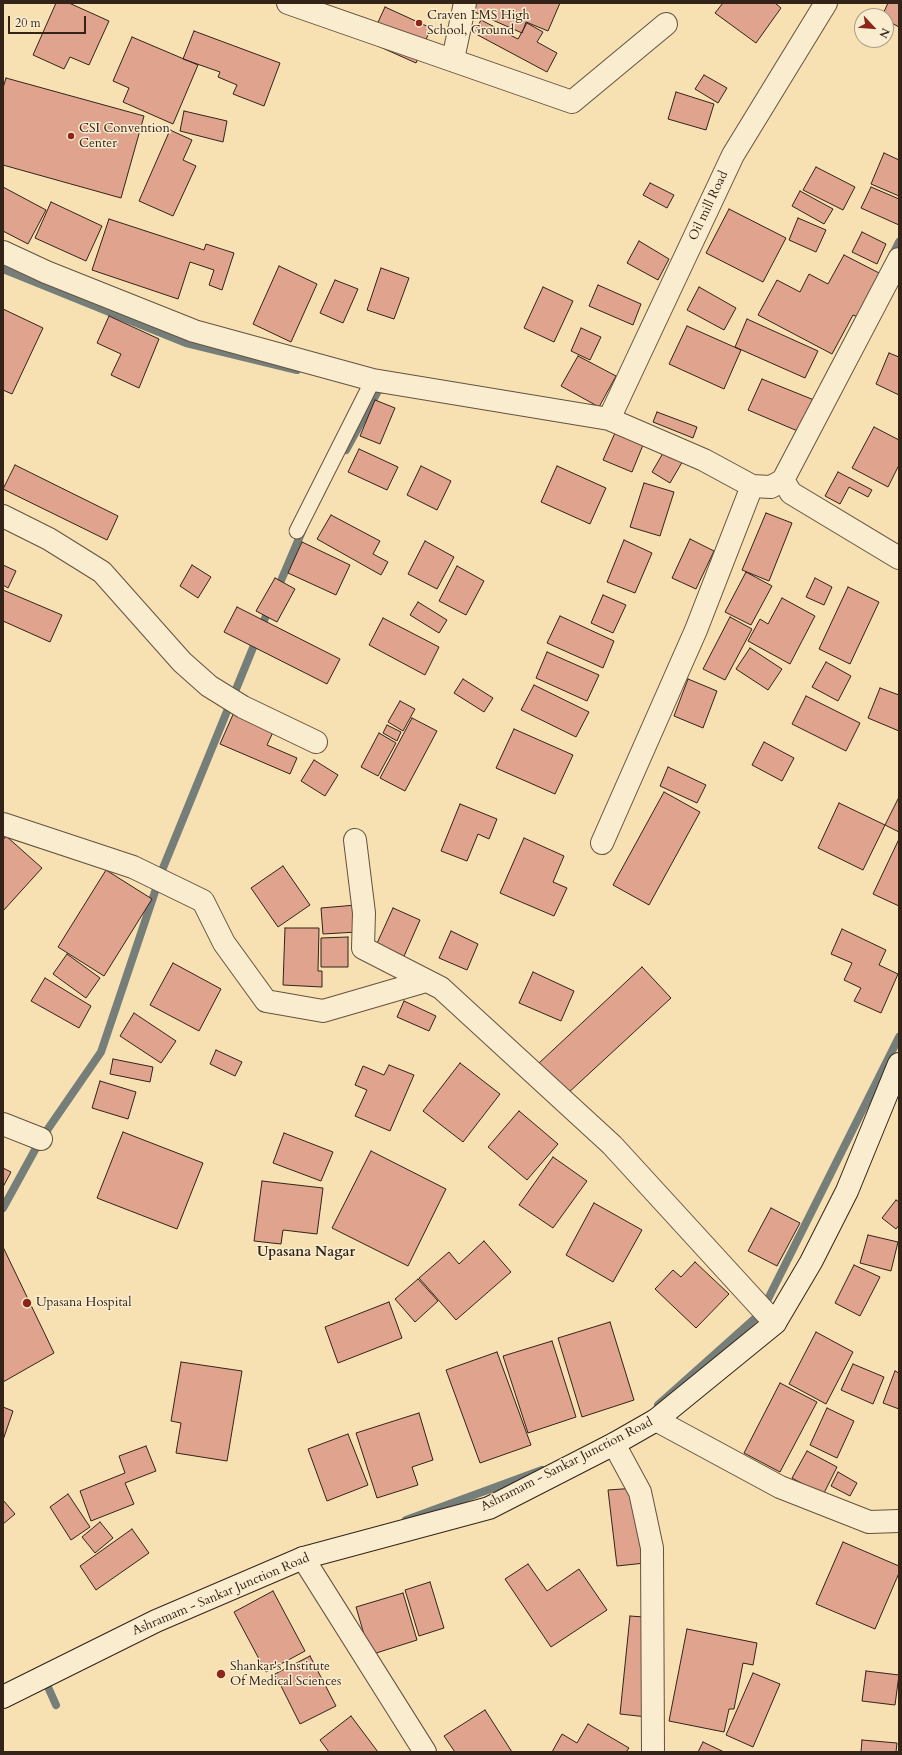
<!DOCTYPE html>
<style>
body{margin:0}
#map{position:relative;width:902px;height:1755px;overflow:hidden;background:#f7e1b3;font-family:Cardo,serif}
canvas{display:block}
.frame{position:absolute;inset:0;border:4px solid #332319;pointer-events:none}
.north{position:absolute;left:854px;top:8px;width:40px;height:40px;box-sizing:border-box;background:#faecce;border:1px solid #aa9c86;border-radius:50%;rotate:116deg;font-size:11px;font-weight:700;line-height:16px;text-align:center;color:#332319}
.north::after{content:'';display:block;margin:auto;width:14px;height:18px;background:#8f2418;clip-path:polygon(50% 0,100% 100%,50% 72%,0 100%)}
.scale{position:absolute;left:8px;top:16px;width:78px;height:18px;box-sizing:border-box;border:2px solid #332319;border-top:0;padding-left:5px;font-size:12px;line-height:14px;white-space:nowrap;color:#332319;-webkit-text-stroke:3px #faecce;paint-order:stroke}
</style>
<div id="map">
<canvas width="902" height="1755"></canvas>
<div class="frame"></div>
<div class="north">N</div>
<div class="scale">20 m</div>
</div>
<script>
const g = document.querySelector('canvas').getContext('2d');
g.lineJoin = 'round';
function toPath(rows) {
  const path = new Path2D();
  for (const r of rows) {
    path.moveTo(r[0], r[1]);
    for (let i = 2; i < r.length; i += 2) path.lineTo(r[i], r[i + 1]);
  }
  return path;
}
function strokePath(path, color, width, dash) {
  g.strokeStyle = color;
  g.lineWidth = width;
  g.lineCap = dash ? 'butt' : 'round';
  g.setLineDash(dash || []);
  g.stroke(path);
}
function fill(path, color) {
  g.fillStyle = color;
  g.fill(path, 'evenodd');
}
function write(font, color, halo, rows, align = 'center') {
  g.font = font + ' Cardo,serif';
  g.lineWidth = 3;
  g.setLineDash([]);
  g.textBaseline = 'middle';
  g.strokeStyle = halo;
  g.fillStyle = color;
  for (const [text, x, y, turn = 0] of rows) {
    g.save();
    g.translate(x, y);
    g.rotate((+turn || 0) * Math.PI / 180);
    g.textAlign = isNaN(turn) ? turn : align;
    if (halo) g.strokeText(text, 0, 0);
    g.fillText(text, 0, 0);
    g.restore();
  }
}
strokePath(toPath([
 [891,258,899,242],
 [3,269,186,343,297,370],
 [346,450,379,389,386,390],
 [277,590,303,529],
 [3,1208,41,1139,101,1052,163,868,270,606],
 [658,1405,761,1313,899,1037],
 [406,1520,542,1470],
 [44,1678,56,1705]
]), '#757e78', 8);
const building = toPath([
 [56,3,69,3,109,21,89,65,70,57,64,69,33,55,56,3],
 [454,3,560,3,548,31,526,22,522,33,454,3],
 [723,3,775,3,781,8,756,43,715,13,723,3],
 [888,3,899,3,899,27,886,20,886,16,882,16,888,3],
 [385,7,431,28,416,63,369,42,385,7],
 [481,20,518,39,527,23,543,32,537,42,557,53,547,72,474,33,481,20],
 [194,31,280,63,264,106,233,94,237,85,218,77,220,72,183,59,194,31],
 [132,37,198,65,173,124,123,102,129,88,113,81,132,37],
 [704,75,727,88,718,103,695,89,704,75],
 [6,78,144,116,121,198,3,165,3,88,6,78],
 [676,92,714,104,706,130,668,119,676,92],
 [184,111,227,121,223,142,180,131,184,111],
 [170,130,192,140,183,160,196,166,173,216,139,201,170,130],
 [884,153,899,160,899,196,871,184,884,153],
 [816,167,855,187,843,210,803,190,816,167],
 [650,183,674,195,667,208,643,195,650,183],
 [3,187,46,210,28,244,3,231,3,187],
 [871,187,899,199,899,225,861,208,871,187],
 [800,191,833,209,824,224,792,206,800,191],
 [51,202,102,226,86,261,35,238,51,202],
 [729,209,786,238,763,282,706,253,729,209],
 [798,218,826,230,816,252,789,240,798,218],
 [109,219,204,250,206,244,234,253,222,290,209,285,214,270,190,262,178,299,92,270,109,219],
 [862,232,886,244,877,264,852,252,862,232],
 [639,241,669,259,658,280,627,263,639,241],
 [844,255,881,274,858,317,853,315,832,354,758,315,777,280,800,292,809,274,828,284,844,255],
 [279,266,317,284,291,342,253,324,279,266],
 [381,268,409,278,394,319,367,310,381,268],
 [335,280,358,289,343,323,320,313,335,280],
 [598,285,641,304,633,325,589,306,598,285],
 [543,287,573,301,554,342,524,328,543,287],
 [699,287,736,308,724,330,687,310,699,287],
 [3,309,43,328,12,394,3,390,3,309],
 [109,316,159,339,139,388,111,375,121,354,97,343,109,316],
 [747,319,818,351,805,378,735,347,747,319],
 [687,326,741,350,724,389,669,364,687,326],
 [581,328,601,337,590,360,571,351,581,328],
 [889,353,899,357,899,395,876,384,889,353],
 [578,356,616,376,599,407,561,386,578,356],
 [762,379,814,400,800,432,748,410,762,379],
 [375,400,395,408,380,444,360,436,375,400],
 [657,412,697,427,693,438,653,422,657,412],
 [874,427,899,440,899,465,888,487,852,468,874,427],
 [615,433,643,445,632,472,603,460,615,433],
 [666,448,684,459,670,483,652,472,666,448],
 [359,449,398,467,387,490,348,472,359,449],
 [15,465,118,516,107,540,3,489,15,465],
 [421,466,451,481,437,510,407,495,421,466],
 [557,466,606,488,590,524,541,502,557,466],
 [838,472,872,490,868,497,849,487,840,504,825,496,838,472],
 [644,483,674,492,660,536,630,527,644,483],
 [766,513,792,523,769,581,742,570,766,513],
 [331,515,380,541,373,554,388,562,381,575,317,539,331,515],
 [690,539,714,551,696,589,672,578,690,539],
 [624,540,652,553,635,593,607,582,624,540],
 [425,541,454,557,437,589,408,574,425,541],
 [302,542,350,565,336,595,288,573,302,542],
 [3,565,16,571,8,588,3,585,3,565],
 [192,565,211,577,198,598,180,586,192,565],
 [457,566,484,581,466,615,439,601,457,566],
 [746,572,772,586,751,625,725,612,746,572],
 [275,578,295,589,277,622,256,611,275,578],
 [815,578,832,587,824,605,806,597,815,578],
 [848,587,879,602,850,664,819,649,848,587],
 [3,590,62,615,50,642,3,621,3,590],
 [603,595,626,605,613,633,591,623,603,595],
 [782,598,815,616,790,664,748,641,760,619,768,624,782,598],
 [418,602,447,620,439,633,410,615,418,602],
 [237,607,340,659,327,684,224,632,237,607],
 [560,616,614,641,603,668,547,643,560,616],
 [730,617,752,629,725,680,703,669,730,617],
 [383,618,439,647,425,675,369,645,383,618],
 [750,648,782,669,768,690,736,669,750,648],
 [547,652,599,675,587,701,536,678,547,652],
 [826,662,851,676,838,701,812,687,826,662],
 [463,679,493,698,484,712,454,693,463,679],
 [688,679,717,691,703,728,674,716,688,679],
 [534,685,589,712,576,737,521,710,534,685],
 [880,688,899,695,899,731,868,718,880,688],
 [806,696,860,723,846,751,792,724,806,696],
 [400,701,415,709,403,731,388,722,400,701],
 [235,710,275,728,267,745,297,758,290,774,220,744,235,710],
 [412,718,437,731,405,791,380,778,412,718],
 [387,725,401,732,397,741,383,733,387,725],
 [514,729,573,755,555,794,496,768,514,729],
 [379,733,396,743,378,776,361,767,379,733],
 [764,742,794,758,782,781,752,765,764,742],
 [314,760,338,775,325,796,301,781,314,760],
 [668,767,706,785,697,803,660,786,668,767],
 [664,792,700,812,649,905,613,885,664,792],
 [899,797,899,832,885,825,899,797],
 [839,803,885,825,863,870,818,848,839,803],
 [460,804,497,819,489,839,478,834,467,861,441,851,460,804],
 [6,836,42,868,3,911,3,840,6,836],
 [524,838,564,856,553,882,567,888,554,916,500,893,524,838],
 [899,839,899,906,873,894,899,839],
 [283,866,310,905,278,927,251,888,283,866],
 [106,870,152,899,104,976,58,947,106,870],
 [356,905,357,932,323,934,321,908,356,905],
 [393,908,420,920,401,963,374,950,393,908],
 [285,928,319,928,318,971,322,971,322,987,283,985,285,928],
 [842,929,886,950,879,965,898,974,881,1013,854,1001,861,988,844,980,852,963,831,954,842,929],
 [451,931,478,944,467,970,439,958,451,931],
 [348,937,348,967,321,967,321,938,348,937],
 [67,954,100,978,86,998,53,974,67,954],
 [173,963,221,989,199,1031,150,1005,173,963],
 [642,967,671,998,567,1094,539,1063,642,967],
 [533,972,574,991,561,1021,519,1003,533,972],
 [45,978,91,1006,79,1028,31,1001,45,978],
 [404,1001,436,1016,429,1031,397,1017,404,1001],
 [134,1013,176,1041,161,1063,120,1036,134,1013],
 [216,1050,242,1062,235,1076,210,1064,216,1050],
 [113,1059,153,1067,150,1082,110,1074,113,1059],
 [460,1063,500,1094,463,1142,423,1111,460,1063],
 [389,1065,414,1075,390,1131,355,1116,367,1090,355,1085,363,1066,384,1075,389,1065],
 [100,1081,136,1092,128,1119,92,1108,100,1081],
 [519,1111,558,1144,527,1180,488,1147,519,1111],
 [123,1132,203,1163,177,1229,97,1198,123,1132],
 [284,1133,333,1152,321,1181,273,1163,284,1133],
 [371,1151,446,1189,408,1266,332,1228,371,1151],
 [553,1157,587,1181,553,1228,519,1205,553,1157],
 [3,1168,11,1172,3,1187,3,1168],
 [262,1181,323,1188,317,1234,283,1230,281,1244,254,1241,262,1181],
 [896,1200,899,1202,899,1225,896,1229,882,1218,896,1200],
 [594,1203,642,1230,613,1282,566,1255,594,1203],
 [771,1208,800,1223,777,1266,748,1251,771,1208],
 [868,1235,898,1242,891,1271,860,1263,868,1235],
 [484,1241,511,1272,456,1320,419,1278,449,1252,459,1264,484,1241],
 [3,1247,54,1353,3,1382,3,1247],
 [695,1262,729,1294,696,1328,655,1289,673,1270,681,1277,695,1262],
 [854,1265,880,1277,860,1316,835,1303,854,1265],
 [418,1279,438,1301,415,1322,395,1299,418,1279],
 [389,1302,402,1338,338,1363,325,1327,389,1302],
 [610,1322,634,1400,582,1417,558,1338,610,1322],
 [816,1332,853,1352,826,1404,789,1384,816,1332],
 [552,1341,576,1417,528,1433,503,1356,552,1341],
 [497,1352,531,1445,480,1463,446,1370,497,1352],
 [181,1362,242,1371,227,1461,176,1453,181,1423,171,1421,181,1362],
 [853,1364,884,1377,873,1404,841,1390,853,1364],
 [895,1371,899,1373,899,1409,883,1403,895,1371],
 [780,1383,817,1402,780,1472,744,1453,780,1383],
 [3,1407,13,1411,3,1440,3,1407],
 [827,1408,854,1421,837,1458,810,1445,827,1408],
 [419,1413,433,1460,412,1467,418,1485,377,1498,356,1433,419,1413],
 [348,1434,368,1485,327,1501,308,1449,348,1434],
 [146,1446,156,1471,125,1483,134,1504,91,1521,80,1491,125,1473,119,1456,146,1446],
 [807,1451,837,1467,823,1495,792,1478,807,1451],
 [838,1472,857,1483,850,1496,831,1486,838,1472],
 [636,1488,645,1563,617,1566,608,1490,636,1488],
 [68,1494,90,1527,71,1540,50,1507,68,1494],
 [3,1500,15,1514,3,1524,3,1500],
 [100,1522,113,1538,95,1553,82,1537,100,1522],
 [132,1529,149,1553,96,1590,80,1566,132,1529],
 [843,1542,899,1566,899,1573,875,1629,816,1604,843,1542],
 [528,1564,547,1591,579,1569,607,1610,551,1647,505,1579,528,1564],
 [430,1582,444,1628,419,1636,405,1590,430,1582],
 [273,1591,305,1651,266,1672,234,1612,273,1591],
 [403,1593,417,1640,370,1655,356,1607,403,1593],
 [630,1616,657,1618,647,1717,620,1714,630,1616],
 [687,1629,757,1643,753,1665,743,1663,734,1709,729,1709,724,1732,669,1721,687,1629],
 [310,1656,336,1706,300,1724,275,1674,310,1656],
 [866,1671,899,1675,895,1705,862,1701,866,1671],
 [753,1673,780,1684,753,1747,726,1735,753,1673],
 [485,1710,512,1752,455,1752,444,1736,485,1710],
 [351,1716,378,1752,329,1752,320,1740,351,1716],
 [588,1724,629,1748,626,1752,552,1752,562,1734,577,1743,588,1724],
 [862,1740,897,1743,896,1752,861,1752,862,1740],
 [703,1742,724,1752,698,1752,703,1742]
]);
fill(building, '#dfa38e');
strokePath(building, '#332319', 1);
const lane = toPath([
 [297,531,373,380]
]);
const street = toPath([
 [288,3,572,102,666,24],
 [453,59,465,3],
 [3,252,46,272,194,331,373,380,609,419,704,460,752,486,771,487,783,480,791,493,899,558],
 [609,419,733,155,826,3],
 [783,480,899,259],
 [3,516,49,539,102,572,182,662,209,686,243,707,316,742],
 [3,824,133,867,203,901,224,943,266,1001,323,1011,426,981],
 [355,840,364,913,363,948,441,988,612,1145,775,1323],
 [602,843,696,630,752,486],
 [3,1124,41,1139],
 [656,1420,780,1487,869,1522,899,1521],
 [614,1444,640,1492,652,1548,653,1752],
 [303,1558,425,1752]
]);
const secondary = toPath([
 [3,1697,156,1621,303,1558,489,1508,614,1444,656,1420,775,1323,811,1262,847,1191,899,1064]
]);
strokePath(lane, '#645240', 17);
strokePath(street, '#645240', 24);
strokePath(secondary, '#332319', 24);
strokePath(lane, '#faecce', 15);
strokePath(street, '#faecce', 22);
strokePath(secondary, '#faecce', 22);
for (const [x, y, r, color] of [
 [419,23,4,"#8f2418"],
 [71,136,4,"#8f2418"],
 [27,1303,5,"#8f2418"],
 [221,1674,5,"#8f2418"]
]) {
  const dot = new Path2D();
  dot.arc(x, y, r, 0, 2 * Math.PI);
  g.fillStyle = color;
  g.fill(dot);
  strokePath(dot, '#faecce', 1.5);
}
write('13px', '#332319', '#faecce', [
 ["Craven LMS High",427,16],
 ["School, Ground",427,31],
 ["CSI Convention",79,129],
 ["Center",79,144],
 ["Upasana Hospital",36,1303],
 ["Shankar's Institute",230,1667],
 ["Of Medical Sciences",230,1682]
], 'left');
write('13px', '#332319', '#faecce', [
 ["Oil mill Road",709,206,-65],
 ["Ashramam - Sankar Junction Road",567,1465,-27],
 ["Ashramam - Sankar Junction Road",221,1595,-23]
]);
write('bold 14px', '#332319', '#faecce', [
 ["Upasana Nagar",306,1253]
]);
</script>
